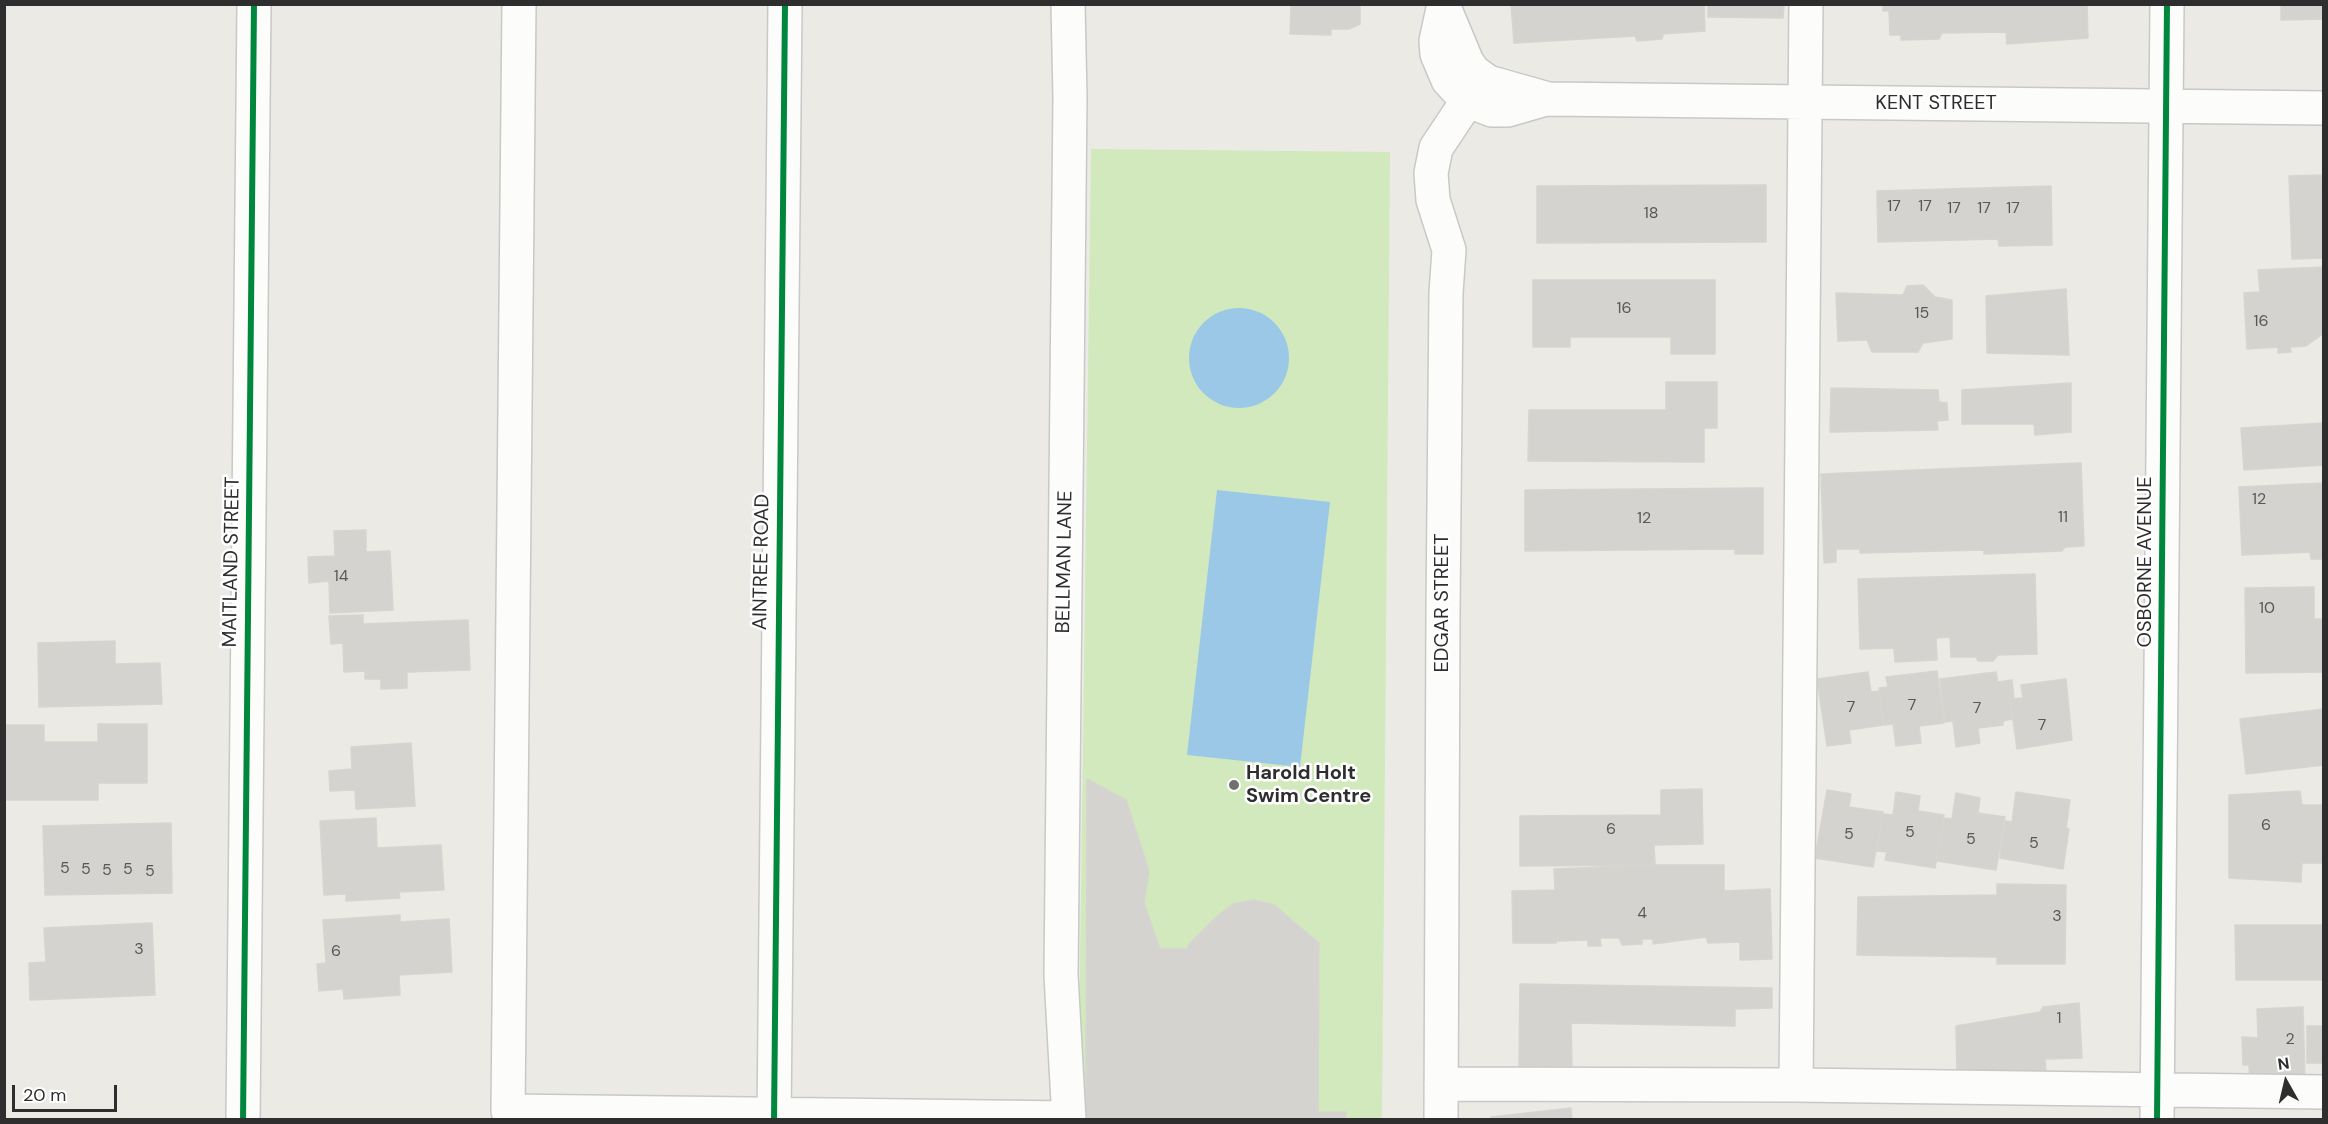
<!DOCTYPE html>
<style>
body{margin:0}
#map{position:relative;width:2328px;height:1124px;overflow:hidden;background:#ebeae4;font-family:"DM Sans",sans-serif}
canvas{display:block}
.frame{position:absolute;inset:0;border:6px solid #2e2e2e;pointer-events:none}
.north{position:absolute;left:2256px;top:1052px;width:60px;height:60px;-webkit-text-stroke:4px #fff;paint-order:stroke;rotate:352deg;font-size:16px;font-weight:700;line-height:24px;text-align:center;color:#2e2e2e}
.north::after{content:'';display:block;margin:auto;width:21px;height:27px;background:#2e2e2e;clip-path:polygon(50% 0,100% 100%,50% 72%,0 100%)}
.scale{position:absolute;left:12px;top:1085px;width:105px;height:27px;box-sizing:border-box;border:3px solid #2e2e2e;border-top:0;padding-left:8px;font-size:18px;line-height:21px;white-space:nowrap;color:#2e2e2e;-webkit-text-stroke:4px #fff;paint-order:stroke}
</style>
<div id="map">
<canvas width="2328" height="1124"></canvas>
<div class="frame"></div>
<div class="north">N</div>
<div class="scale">20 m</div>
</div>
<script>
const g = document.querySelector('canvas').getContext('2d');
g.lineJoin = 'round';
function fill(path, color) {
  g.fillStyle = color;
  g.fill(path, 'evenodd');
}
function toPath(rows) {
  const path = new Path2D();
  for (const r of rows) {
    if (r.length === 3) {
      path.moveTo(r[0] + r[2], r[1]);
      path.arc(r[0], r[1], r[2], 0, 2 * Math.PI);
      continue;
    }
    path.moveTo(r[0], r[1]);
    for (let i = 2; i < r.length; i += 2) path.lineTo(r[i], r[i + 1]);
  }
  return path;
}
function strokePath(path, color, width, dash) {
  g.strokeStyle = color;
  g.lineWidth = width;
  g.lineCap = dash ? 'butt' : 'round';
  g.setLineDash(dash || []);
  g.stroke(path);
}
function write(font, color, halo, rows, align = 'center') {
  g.font = font + ' "DM Sans",sans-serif';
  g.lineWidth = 5;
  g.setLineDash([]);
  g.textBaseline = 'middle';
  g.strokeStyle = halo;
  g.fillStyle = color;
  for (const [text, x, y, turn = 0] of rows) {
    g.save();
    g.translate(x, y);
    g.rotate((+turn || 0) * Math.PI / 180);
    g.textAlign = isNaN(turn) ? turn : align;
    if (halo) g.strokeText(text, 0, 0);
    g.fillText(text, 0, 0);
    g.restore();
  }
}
fill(toPath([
 [1091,149,1390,152,1382,1119,1078,1120]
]), '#d1e9bd');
fill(toPath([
 [1239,358,50],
 [1217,490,1330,502,1300,767,1187,755]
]), '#9cc8e8');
const building = toPath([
 [1291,4,1360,4,1360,24,1349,29,1331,29,1331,35,1290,34,1291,4],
 [1511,4,1704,4,1705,31,1663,34,1662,39,1637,41,1635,36,1514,43,1511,4],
 [1708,4,1784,4,1783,18,1708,17,1708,4],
 [1883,4,2087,4,2088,38,2007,44,2006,32,1942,33,1939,39,1901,40,1901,35,1890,35,1889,11,1883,11,1883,4],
 [2281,4,2324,4,2324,19,2281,20,2281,4],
 [2321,175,2324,258,2292,259,2289,176,2321,175],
 [1766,185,1766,242,1537,243,1537,186,1766,185],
 [2051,186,2052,245,1999,246,1998,239,1878,242,1877,191,2051,186],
 [2324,267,2324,333,2306,346,2290,347,2291,352,2278,353,2278,347,2247,349,2244,293,2260,292,2258,270,2324,267],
 [1533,280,1715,280,1715,354,1671,354,1671,337,1570,337,1570,347,1533,347,1533,280],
 [1923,285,1935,297,1952,300,1952,339,1923,343,1918,352,1872,352,1867,340,1838,341,1836,293,1903,295,1907,286,1923,285],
 [2066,289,2069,355,1987,353,1986,296,2066,289],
 [1666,382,1717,382,1717,428,1704,428,1704,462,1528,461,1529,410,1666,410,1666,382],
 [2071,383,2071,432,2035,435,2034,424,1962,424,1962,390,2071,383],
 [1831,388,1938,390,1939,402,1947,403,1948,420,1937,421,1938,430,1830,432,1831,388],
 [2324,423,2324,465,2244,470,2241,428,2324,423],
 [2081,463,2084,546,2065,547,2062,551,1984,554,1984,550,1860,553,1860,549,1836,549,1836,562,1824,563,1821,474,2081,463],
 [2324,483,2324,559,2311,559,2310,552,2242,555,2239,487,2324,483],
 [1763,488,1763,554,1735,554,1735,549,1525,551,1525,490,1763,488],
 [366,530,366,552,390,551,393,610,330,613,329,581,309,583,308,557,335,556,334,531,366,530],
 [2035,574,2037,654,1998,655,1993,661,1978,661,1976,657,1951,657,1950,637,1936,638,1937,660,1895,662,1894,648,1860,649,1858,579,2035,574],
 [2314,587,2314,619,2324,619,2324,672,2246,673,2245,588,2314,587],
 [363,615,363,624,468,620,470,670,407,672,407,688,381,689,381,679,365,679,365,671,344,672,343,643,331,644,329,616,363,615],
 [115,641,115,664,160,663,162,704,39,707,38,643,115,641],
 [1937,671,1944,723,1919,726,1921,743,1896,746,1893,724,1884,725,1879,688,1888,687,1886,677,1937,671],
 [1868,672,1871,692,1879,691,1883,725,1849,730,1851,743,1827,746,1817,679,1868,672],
 [1996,672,1998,682,2012,680,2014,698,2010,698,2012,719,2003,721,2003,725,1978,728,1980,743,1956,747,1953,721,1945,722,1940,679,1996,672],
 [2066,679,2072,740,2017,749,2010,699,2023,698,2021,685,2066,679],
 [2324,709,2324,765,2246,774,2240,719,2324,709],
 [98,724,147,724,147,783,98,783,98,800,6,800,6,725,44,725,44,742,98,742,98,724],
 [411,743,415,806,356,809,355,790,330,791,329,771,352,769,351,747,411,743],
 [1087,779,1126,800,1149,871,1144,903,1160,949,1188,949,1188,945,1216,917,1233,904,1254,900,1274,905,1319,943,1318,1112,1346,1112,1346,1120,1086,1120,1087,779],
 [1702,789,1703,844,1654,845,1655,865,1520,866,1520,816,1661,815,1661,790,1702,789],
 [1827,790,1851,794,1849,807,1883,812,1873,867,1815,858,1827,790],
 [2300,791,2302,805,2324,805,2324,863,2302,863,2301,882,2229,878,2229,795,2300,791],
 [1896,792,1920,796,1918,811,1944,815,1935,868,1885,860,1887,852,1877,851,1883,814,1893,815,1896,792],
 [2016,792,2070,800,2066,828,2069,829,2063,869,2000,858,2005,821,2012,822,2016,792],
 [1956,793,1980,798,1978,813,2005,817,1996,870,1937,861,1944,818,1952,819,1956,793],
 [376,818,377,848,441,845,444,890,399,892,400,898,346,901,346,894,324,895,320,821,376,818],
 [171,823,172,893,45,895,43,826,171,823],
 [1655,865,1724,865,1724,891,1770,889,1772,959,1740,960,1740,942,1708,943,1706,937,1653,944,1653,939,1642,939,1642,944,1622,945,1619,938,1600,938,1601,946,1588,946,1588,940,1558,941,1558,936,1556,943,1513,943,1512,891,1555,890,1554,869,1655,865],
 [1997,884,2066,885,2065,964,1997,964,1997,957,1857,955,1858,897,1997,895,1997,884],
 [400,915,400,922,449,919,452,972,399,975,400,995,344,999,343,989,319,991,317,964,326,963,323,920,400,915],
 [152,923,155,995,30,1000,29,963,46,962,44,928,152,923],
 [2235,925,2324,925,2324,980,2236,980,2235,925],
 [1520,984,1772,988,1772,1008,1735,1009,1735,1026,1571,1023,1572,1066,1519,1066,1520,984],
 [2079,1003,2082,1058,2045,1059,2046,1074,1957,1074,1956,1026,2040,1012,2043,1007,2079,1003],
 [2303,1007,2305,1083,2250,1084,2249,1065,2243,1065,2242,1037,2258,1038,2257,1009,2303,1007],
 [2307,1026,2324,1026,2324,1063,2307,1063,2307,1026],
 [1571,1108,1572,1120,1492,1120,1491,1117,1571,1108]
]);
fill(building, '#d4d3cf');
strokePath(building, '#d6d5d0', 1.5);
const minor = toPath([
 [519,4,508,1111,1069,1118],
 [1068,4,1070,97,1061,975,1069,1120],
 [1444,4,1436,41,1437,54,1448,80,1460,93,1474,103,1492,110,1508,110,1546,99],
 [1444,7,1467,62,1474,72,1488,82,1548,99,2324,108],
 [1441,1084,1796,1085,2324,1092],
 [1796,1085,1806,4],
 [243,1120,254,4],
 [774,1120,785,4],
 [1441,1120,1443,611,1446,293,1449,250,1433,200,1431,173,1436,148,1482,79],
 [2157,1120,2167,4]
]);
strokePath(minor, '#c9c8c8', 36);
strokePath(minor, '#fcfcfb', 33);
strokePath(toPath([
 [243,1120,254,4],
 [774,1120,785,4],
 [2157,1120,2167,4]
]), '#00873e', 6);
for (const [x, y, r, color] of [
 [1234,785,6,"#70706e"]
]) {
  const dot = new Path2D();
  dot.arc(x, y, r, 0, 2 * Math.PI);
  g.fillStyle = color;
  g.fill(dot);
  strokePath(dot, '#fff', 2);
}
write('16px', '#585857', null, [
 ["17",1894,207],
 ["17",1925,207],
 ["17",1954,209],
 ["17",1984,209],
 ["17",2013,209],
 ["18",1651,214],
 ["16",1624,309],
 ["15",1922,314],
 ["16",2261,322],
 ["12",2259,500],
 ["11",2063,518],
 ["12",1644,519],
 ["14",341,577],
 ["10",2267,609],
 ["7",1912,706],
 ["7",1851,708],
 ["7",1977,709],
 ["7",2042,726],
 ["6",2266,826],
 ["6",1611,830],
 ["5",1910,833],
 ["5",1849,835],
 ["5",1971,840],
 ["5",2034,844],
 ["5",65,869],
 ["5",86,870],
 ["5",128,870],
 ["5",107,871],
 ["5",150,872],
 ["4",1642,914],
 ["3",2057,917],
 ["3",139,950],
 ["6",336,952],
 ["1",2059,1019],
 ["2",2290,1040]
]);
write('20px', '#2e2e2e', '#fff', [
 ["KENT STREET",1936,104],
 ["MAITLAND STREET",232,562,-89],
 ["AINTREE ROAD",762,562,-89],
 ["BELLMAN LANE",1065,562,-89],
 ["OSBORNE AVENUE",2146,562,-90],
 ["EDGAR STREET",1443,603,-90]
]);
write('bold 20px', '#2e2e2e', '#fff', [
 ["Harold Holt",1246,774],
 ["Swim Centre",1246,797]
], 'left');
</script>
